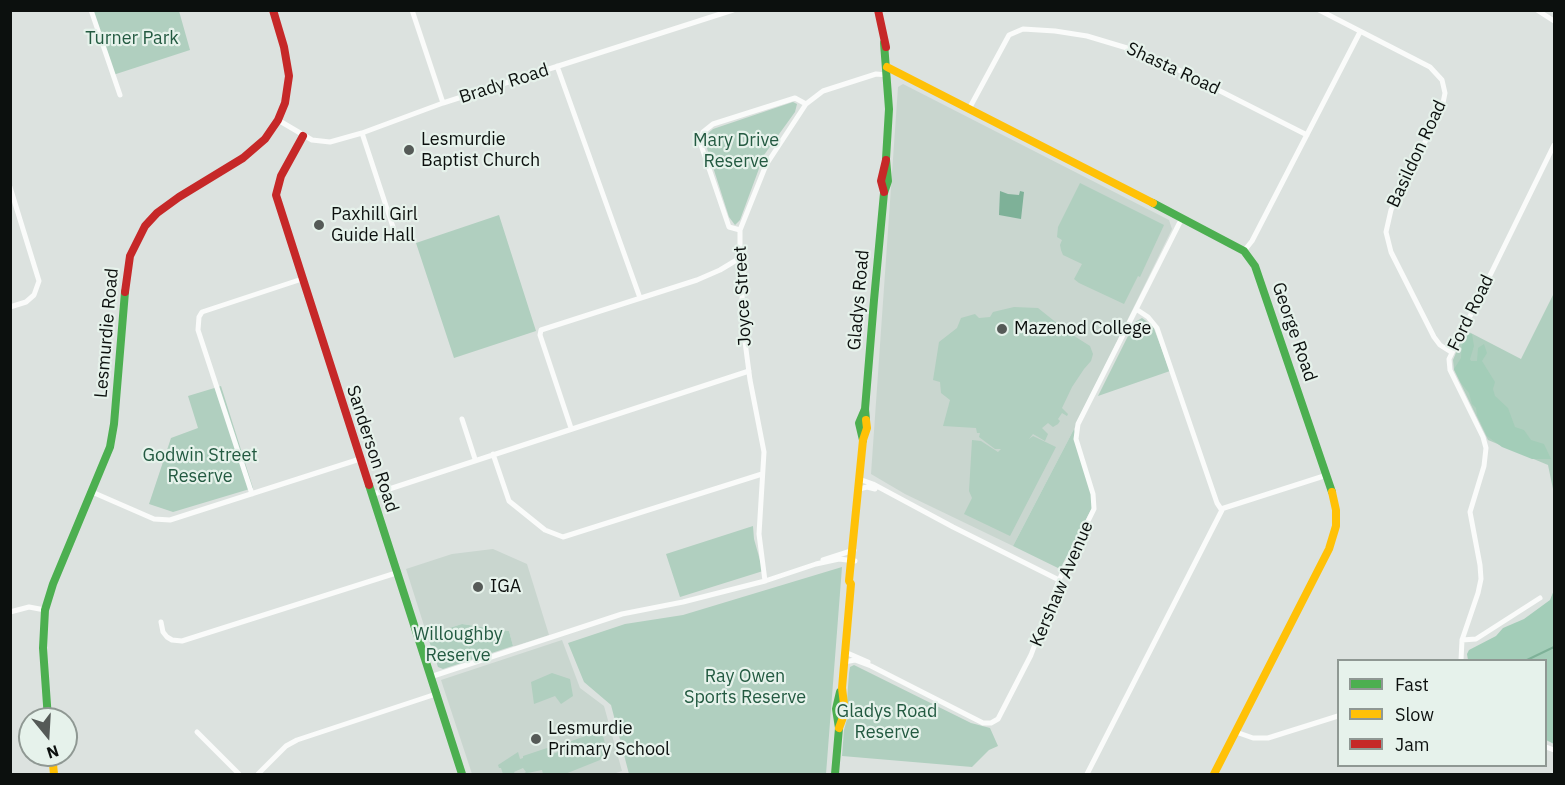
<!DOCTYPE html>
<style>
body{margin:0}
#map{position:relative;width:1565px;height:785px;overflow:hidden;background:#dce2df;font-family:"IBM Plex Sans",sans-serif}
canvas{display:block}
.frame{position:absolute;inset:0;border:12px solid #0c100e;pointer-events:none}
.legend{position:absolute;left:1337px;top:659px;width:210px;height:108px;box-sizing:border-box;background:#e6f2eb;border:2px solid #8f9893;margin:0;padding:8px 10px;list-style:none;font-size:18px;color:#0c100e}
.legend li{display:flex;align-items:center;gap:12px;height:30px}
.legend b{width:30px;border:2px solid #8f9893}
.north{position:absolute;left:18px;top:707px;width:60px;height:60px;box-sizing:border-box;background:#e6f2eb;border:2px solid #8f9893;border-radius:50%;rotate:162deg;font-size:16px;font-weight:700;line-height:24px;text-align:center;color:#0c100e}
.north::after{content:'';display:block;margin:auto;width:21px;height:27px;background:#555a57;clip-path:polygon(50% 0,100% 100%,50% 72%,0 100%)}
</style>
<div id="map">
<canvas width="1565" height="785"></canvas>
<div class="frame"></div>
<ul class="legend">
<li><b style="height:8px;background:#4caf50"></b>Fast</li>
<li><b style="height:8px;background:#ffc107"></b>Slow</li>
<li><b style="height:8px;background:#c62828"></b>Jam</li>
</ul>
<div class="north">N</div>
</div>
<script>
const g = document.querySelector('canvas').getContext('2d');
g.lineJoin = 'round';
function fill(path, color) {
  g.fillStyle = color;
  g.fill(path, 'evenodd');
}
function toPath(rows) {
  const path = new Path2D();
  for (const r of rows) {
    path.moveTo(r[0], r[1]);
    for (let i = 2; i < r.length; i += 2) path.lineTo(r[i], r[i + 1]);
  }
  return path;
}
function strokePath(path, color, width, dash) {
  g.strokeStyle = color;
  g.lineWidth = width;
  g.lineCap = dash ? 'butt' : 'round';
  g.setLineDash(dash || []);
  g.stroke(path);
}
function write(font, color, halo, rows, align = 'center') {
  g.font = font + ' "IBM Plex Sans",sans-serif';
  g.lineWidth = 4.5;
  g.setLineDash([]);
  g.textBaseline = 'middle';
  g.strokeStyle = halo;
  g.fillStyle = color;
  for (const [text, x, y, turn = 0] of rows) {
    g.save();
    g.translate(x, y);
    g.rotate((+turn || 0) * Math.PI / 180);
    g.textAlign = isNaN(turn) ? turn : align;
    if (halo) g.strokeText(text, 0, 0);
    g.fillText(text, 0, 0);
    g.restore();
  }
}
fill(toPath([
 [903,84,1169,220,1172,229,1074,429,1013,546,905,494,871,474,898,87],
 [493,549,527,564,549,635,515,646,513,646,509,631,462,624,427,635,406,569,452,554],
 [562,640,580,688,604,706,622,771,613,774,472,774,441,680]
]), '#c9d6cf');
fill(toPath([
 [91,11,179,11,190,50,113,75],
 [793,102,797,104,795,112,764,155,740,220,735,225,729,217,705,142,705,136,713,129],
 [1080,183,1164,225,1140,277,1138,276,1124,304,1079,283,1074,279,1082,264,1063,255,1061,250,1060,245,1062,240,1057,237,1058,227],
 [499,215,536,331,454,358,416,243],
 [1554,293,1554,494,1548,465,1488,440,1454,370,1453,360,1464,333,1467,331,1521,359],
 [1014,307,1038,308,1068,332,1090,346,1093,354,1091,361,1084,369,1072,387,1062,408,1068,414,1067,416,1062,413,1058,419,1060,421,1058,424,1053,427,1048,423,1042,428,1048,434,1045,441,1033,434,1029,439,1033,436,1056,447,1010,536,964,514,972,498,969,491,972,440,981,441,998,452,1001,449,995,449,979,437,980,433,977,433,976,428,943,426,950,400,941,393,940,382,933,380,939,342,957,328,961,318,975,314,979,318,990,317,993,312],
 [1142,318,1153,326,1170,371,1098,396,1135,322],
 [221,386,253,488,173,512,149,504,171,438,198,428,188,396],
 [1074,429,1095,502,1060,569,1013,546],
 [753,526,754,539,763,571,680,597,666,554],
 [842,567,826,774,629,774,611,705,584,682,568,643,625,624,683,615],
 [462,624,509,631,513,646,449,667,443,669,438,667,427,635],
 [854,665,971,723,990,728,998,746,989,750,972,767,842,756,844,730,849,712,847,701,849,673,850,667],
 [552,673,570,679,573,696,561,704,555,696,534,704,531,682],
 [599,731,603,736,607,751,600,760,565,774,543,774,542,770,523,774,526,772,523,768,514,772,515,774,503,774,501,768,499,768,498,765,518,752,520,759,523,758,523,756,550,747,553,754,568,748,566,743]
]), '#b0cfbf');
fill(toPath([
 [1472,334,1474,346,1470,359,1471,361,1477,361,1478,348,1484,344,1487,353,1482,361,1495,382,1493,389,1495,396,1508,408,1515,427,1524,430,1531,440,1544,444,1551,459,1532,459,1502,447,1487,436,1477,415,1476,408,1472,404,1469,393,1461,383,1454,369,1461,358,1462,344,1467,335],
 [1554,590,1554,744,1546,740,1546,660,1468,660,1467,654,1469,650,1496,636,1503,628,1524,619,1550,600]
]), '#a3cdb8');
fill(toPath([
 [1000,191,1008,194,1019,195,1020,191,1024,192,1021,219,999,215]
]), '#7eb198');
strokePath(toPath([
 [1527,660,1554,647]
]), '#7eb198', 2);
strokePath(toPath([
 [91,10,120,95],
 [412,10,443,103],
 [1319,10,1430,67,1442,80,1445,93,1442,108,1391,210,1386,232,1391,252,1434,337,1440,345,1451,352],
 [1537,10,1554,21],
 [557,66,640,298],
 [969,109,1009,35,1023,29,1055,31,1087,36,1147,54,1307,135],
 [278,120,312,140,330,142,362,133,443,103,733,10],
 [362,133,393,227],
 [10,187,39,281,34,295,26,302,10,307],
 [740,230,729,227,700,142,703,132,713,124,795,98,806,104],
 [1244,251,1252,241,1360,32],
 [1136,309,1148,317,1157,328,1217,503,1221,509,1327,475],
 [462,419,475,459],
 [571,428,540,335,541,330,697,280,720,270,740,258],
 [493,454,509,501,545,530,563,537,762,474],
 [859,479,873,484,953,527,1059,580],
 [859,489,867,487,875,489],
 [92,492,154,519,170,520,360,459],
 [252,494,198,330,199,317,202,312,302,279],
 [371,495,749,371],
 [823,560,854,550],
 [765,581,759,534,764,452,750,380,741,311,744,275,740,258,740,230,766,165,806,104,823,91,876,74,888,75],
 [10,612,29,607,45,610],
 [161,622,163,632,167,637,172,640,182,641,396,573],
 [1462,640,1476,639,1540,598],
 [845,652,868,662],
 [1461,660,1462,640,1478,593,1481,579,1480,565,1470,512,1484,466,1486,448,1483,437,1450,370,1449,359,1554,145],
 [844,662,855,660,871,666,983,723,991,723,998,719,1031,655,1059,580,1094,509,1093,494,1076,439,1078,424,1182,218],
 [430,677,622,614,683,602,765,581,816,564,839,559,855,561],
 [197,732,239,774],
 [1236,732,1253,738,1268,738,1338,716],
 [1546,747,1554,750],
 [258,774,286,746,297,740,436,694],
 [1087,774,1222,510]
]), '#fafbfa', 5);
strokePath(toPath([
 [1153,203,1244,251,1255,266,1332,492],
 [866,420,865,409,874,300,884,193,888,181,886,159,889,109,884,43],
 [863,440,859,423,865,409],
 [369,485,462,774],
 [48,719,43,648,45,610,53,584,110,447,114,424,125,292],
 [835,774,839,728,836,709,840,692]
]), '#4caf50', 8);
strokePath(toPath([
 [887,67,1153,203],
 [839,728,845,712,842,688,851,584,849,581,863,440,867,428,866,420],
 [52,755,54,774],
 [1214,774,1329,549,1336,526,1336,510,1332,492]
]), '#ffc107', 8);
strokePath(toPath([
 [878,10,886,47],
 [303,136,281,176,276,195,369,485],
 [884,192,881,181,886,160],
 [125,292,130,256,145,226,157,213,179,197,243,158,265,139,278,120,285,103,289,76,284,47,273,10]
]), '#c62828', 8);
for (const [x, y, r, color] of [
 [409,150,6,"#555a57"],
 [319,225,6,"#555a57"],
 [1002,329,6,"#555a57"],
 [478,587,6,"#555a57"],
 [536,739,6,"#555a57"]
]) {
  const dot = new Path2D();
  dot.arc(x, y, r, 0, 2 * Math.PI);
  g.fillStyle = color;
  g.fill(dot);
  strokePath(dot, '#e6f2eb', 2);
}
write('18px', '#235a41', '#e6f2eb', [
 ["Turner Park",132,39],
 ["Mary Drive",736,141],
 ["Reserve",736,162],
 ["Godwin Street",200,456],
 ["Reserve",200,477],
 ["Willoughby",458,635],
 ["Reserve",458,656],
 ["Ray Owen",745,677],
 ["Sports Reserve",745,698],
 ["Gladys Road",887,712],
 ["Reserve",887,733]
]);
write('18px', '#0c100e', '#e6f2eb', [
 ["Shasta Road",1173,69,25],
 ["Brady Road",504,84,-18],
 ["Basildon Road",1417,154,-65],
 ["Joyce Street",743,296,-93],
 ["Gladys Road",859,300,-85],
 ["Ford Road",1471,313,-64],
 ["George Road",1294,332,71],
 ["Lesmurdie Road",107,333,-85],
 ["Sanderson Road",372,449,72],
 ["Kershaw Avenue",1062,584,-67]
]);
write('18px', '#0c100e', '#e6f2eb', [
 ["Lesmurdie",421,140],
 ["Baptist Church",421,161],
 ["Paxhill Girl",331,215],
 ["Guide Hall",331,236],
 ["Mazenod College",1014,329],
 ["IGA",490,587],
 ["Lesmurdie",548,729],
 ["Primary School",548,750]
], 'left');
</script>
